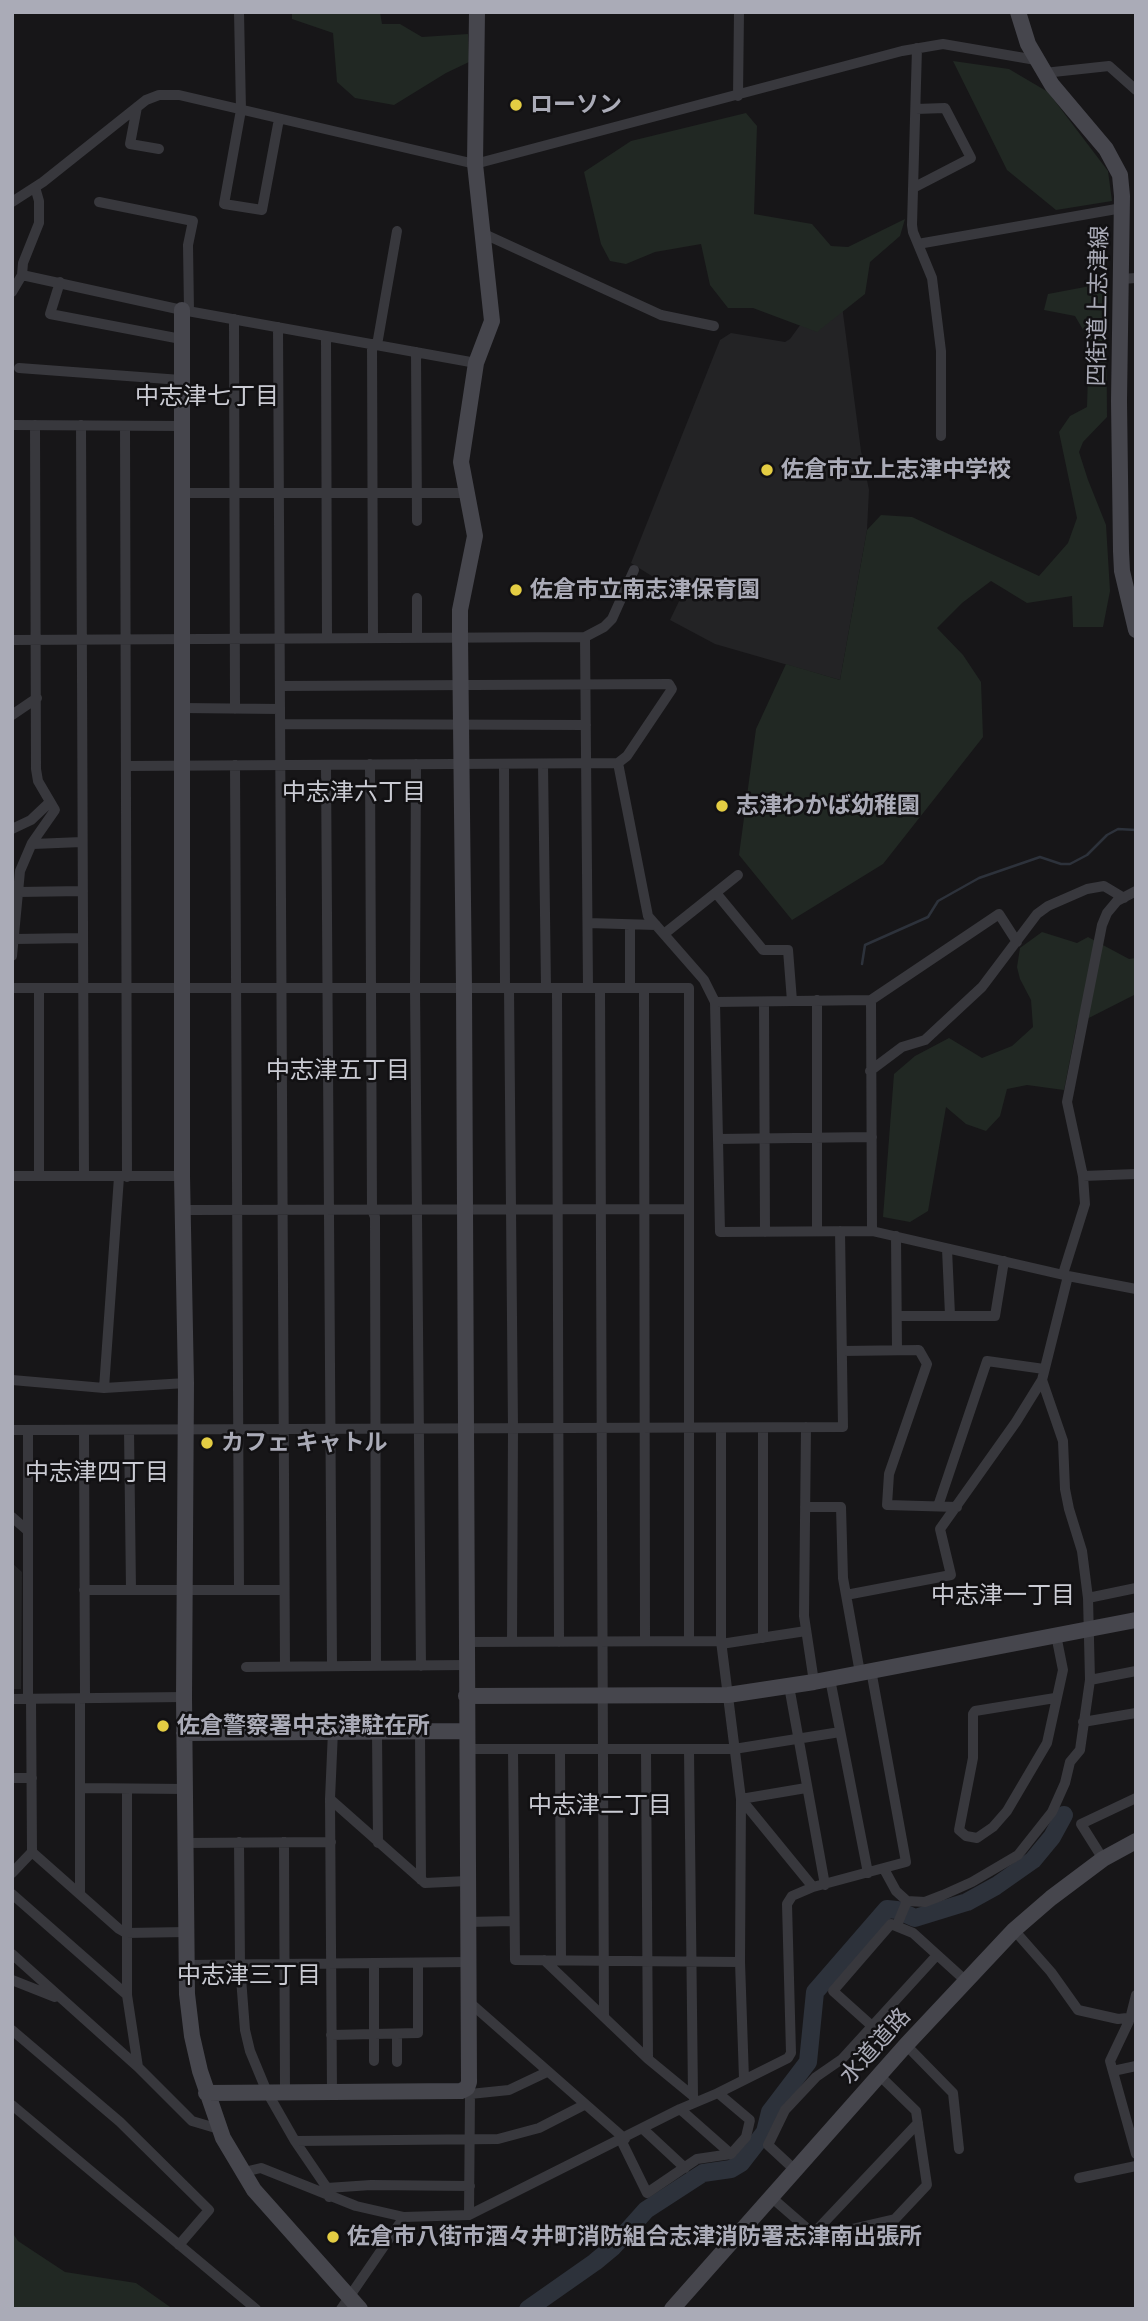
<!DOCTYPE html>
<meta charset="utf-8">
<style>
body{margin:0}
#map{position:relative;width:1148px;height:2321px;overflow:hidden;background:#171618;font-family:Lato,sans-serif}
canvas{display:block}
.frame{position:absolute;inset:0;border:14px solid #aaabb7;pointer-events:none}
</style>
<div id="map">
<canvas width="1148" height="2321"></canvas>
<div class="frame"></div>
</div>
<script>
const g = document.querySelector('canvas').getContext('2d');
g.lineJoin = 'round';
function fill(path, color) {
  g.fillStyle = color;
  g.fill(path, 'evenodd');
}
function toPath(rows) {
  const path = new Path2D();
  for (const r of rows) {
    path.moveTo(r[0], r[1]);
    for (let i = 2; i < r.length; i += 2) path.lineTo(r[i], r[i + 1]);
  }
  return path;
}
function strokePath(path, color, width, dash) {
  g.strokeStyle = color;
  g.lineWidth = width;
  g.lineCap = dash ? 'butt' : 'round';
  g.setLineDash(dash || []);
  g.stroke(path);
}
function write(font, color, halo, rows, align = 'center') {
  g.font = font + ' Lato,"Noto Sans JP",sans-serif';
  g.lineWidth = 5;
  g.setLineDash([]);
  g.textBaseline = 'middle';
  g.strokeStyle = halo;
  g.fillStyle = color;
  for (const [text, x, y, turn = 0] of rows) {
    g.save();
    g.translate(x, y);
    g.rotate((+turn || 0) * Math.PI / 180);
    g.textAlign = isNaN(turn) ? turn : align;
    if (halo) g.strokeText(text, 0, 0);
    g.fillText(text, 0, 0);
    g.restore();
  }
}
fill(toPath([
 [825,291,841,298,861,451,869,490,867,530,840,680,715,644,670,620,682,595,631,563,720,340,731,333,785,342,790,339],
 [12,1563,22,1572,21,1689,12,1689]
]), '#232325');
fill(toPath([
 [292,12,380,12,382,24,400,24,422,37,468,34,469,62,446,73,394,105,355,98,337,82,333,33,292,19],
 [953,61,1009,69,1048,92,1108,171,1112,201,1056,210,1007,170],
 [746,113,757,126,754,214,812,224,831,246,848,247,905,219,900,236,870,262,865,294,817,332,753,308,728,308,710,285,701,244,655,252,626,264,610,261,601,244,584,172,631,141],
 [1106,283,1107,417,1083,442,1079,452,1088,480,1106,525,1110,591,1103,627,1073,627,1072,596,1027,603,991,581,962,603,937,628,963,655,981,682,983,737,883,864,792,920,739,855,756,729,786,664,840,680,867,530,881,515,912,517,1039,576,1068,543,1077,518,1059,432,1070,416,1087,407,1089,340,1075,316,1044,310,1048,294],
 [1042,932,1077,943,1088,937,1129,959,1136,958,1136,994,1077,1024,1064,1090,1027,1085,1007,1089,1000,1116,986,1131,966,1124,946,1107,928,1211,910,1222,883,1217,894,1074,915,1056,949,1038,982,1058,1012,1046,1033,1027,1031,1000,1020,979,1017,967,1020,948],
 [12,2232,18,2241,65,2272,136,2283,173,2309,12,2309]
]), '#212823');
strokePath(toPath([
 [862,964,865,945,928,917,938,901,979,878,1040,857,1061,864,1070,864,1087,855,1107,835,1118,829,1136,830]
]), '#2d323b', 2.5);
strokePath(toPath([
 [528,2309,595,2262,613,2247,646,2210,703,2173,731,2169,741,2163,765,2132,770,2112,808,2062,815,1992,887,1909,897,1910,915,1918,967,1902,996,1886,1033,1860,1052,1837,1064,1815]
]), '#2d323b', 18);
strokePath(toPath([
 [239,12,241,110,224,204,262,210,279,119],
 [917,48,912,225,913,232,932,278,941,351,941,436],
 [1044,73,1109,66,1136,90],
 [738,96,739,12],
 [137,107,130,144,159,149],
 [913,188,971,158,945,108,916,109],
 [12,202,43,182,146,100,159,95,179,95,475,164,902,51,943,44,1036,60],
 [99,202,193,221,188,245,189,311],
 [482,233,661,315,714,326],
 [918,244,1122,208],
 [22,275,182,310,476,363],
 [1121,279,1136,278],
 [60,282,50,314,181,339],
 [12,292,22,275,23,263,39,223,39,201,35,187],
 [234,319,235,709],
 [278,327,285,1666],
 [326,336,327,637],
 [372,344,373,637],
 [377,345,397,231],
 [416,352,417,521],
 [19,368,181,380],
 [12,425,182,426],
 [81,425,84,1176],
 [125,426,127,1177],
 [181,493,468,493],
 [417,598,417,637],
 [585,637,588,988],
 [12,640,585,637,604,627,612,619,634,570],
 [182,708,280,709],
 [12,715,37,698],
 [280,724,586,725],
 [618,763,648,916,704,980,715,1002,720,1232,872,1231,1068,1276,1136,1289],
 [370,764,372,1210,375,1217,376,1666],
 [416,764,415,988,421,1666],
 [504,764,505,988],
 [543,764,546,988],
 [235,765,239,1589],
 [326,765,332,1666],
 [126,766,618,763,627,756,672,689,669,684,280,686],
 [12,829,31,820,50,802],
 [33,844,82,842],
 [19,892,83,891],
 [716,893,763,950,788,950,792,1001],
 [588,923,656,925],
 [664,934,738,875],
 [15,939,83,938],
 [12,956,20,871,32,843,55,810,38,781,36,769,35,425],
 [12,988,689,988,689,1641],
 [509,988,513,1428,512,1642],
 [557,988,559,1642],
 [600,988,604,2015],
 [630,988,630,925],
 [644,988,645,1641],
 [871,1000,999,914,1017,942],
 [715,1002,871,1000,872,1231],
 [764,1002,765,1232],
 [870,1071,902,1047,925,1040,982,987,1037,914,1048,906,1087,889,1104,886,1124,898],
 [718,1139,872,1137],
 [12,1176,182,1176],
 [39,1176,39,988],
 [1083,1176,1136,1174],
 [184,1210,688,1209],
 [817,1231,817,1000],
 [896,1236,897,1350],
 [947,1249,950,1315],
 [1063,1274,1085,1204,1083,1176,1067,1102,1102,925,1107,913,1117,901,1136,891],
 [897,1316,995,1316,1004,1261],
 [842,1351,919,1350,927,1364,889,1474,887,1505,957,1507],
 [12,1380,104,1388,186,1383],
 [104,1388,119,1177],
 [806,1427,804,1616,814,1682],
 [721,1428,721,1641,741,1799,740,1962,744,2079],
 [763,1428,763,1638],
 [12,1430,843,1427,840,1231],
 [84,1430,85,1698],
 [129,1430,131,1590],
 [938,1506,987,1361,1044,1369],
 [805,1507,841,1507,843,1578,860,1673],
 [12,1517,28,1531,28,1699],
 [28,1531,28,1430],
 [84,1590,284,1590],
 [846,1595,951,1575,940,1529,1016,1422,1042,1380,1068,1276],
 [1088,1598,1136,1588],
 [466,1642,721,1641],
 [721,1644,806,1631],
 [246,1667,466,1665],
 [830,1679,868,1873],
 [1090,1680,1136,1671],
 [789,1686,825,1885],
 [1055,1698,975,1711,973,1714,973,1758,959,1830,966,1836,977,1838,993,1827,1007,1811,1047,1743,1063,1670,1056,1635],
 [12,1699,184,1697],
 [1083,1722,1136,1713],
 [377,1732,378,1843],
 [420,1732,421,1880],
 [467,1749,734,1749,840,1732],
 [513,1750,515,1960,740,1962],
 [560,1750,561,1960],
 [646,1750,648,2059],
 [689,1750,693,2096],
 [12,1778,32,1778],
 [80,1788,185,1789],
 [806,1788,741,1799,813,1887,906,1862,871,1670],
 [127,1789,127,1995,138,2067],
 [330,1799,425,1883,467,1881],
 [239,1842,240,1965,245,2030,250,2051,267,2092,295,2141,327,2188,329,2197],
 [284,1842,285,2092],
 [185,1843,331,1842],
 [32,1852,119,1929,126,1933,186,1932],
 [1103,1859,1081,1824,1136,1798],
 [884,1869,896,1891,907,1901,897,1925],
 [12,1873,32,1852,31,1699],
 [12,1894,127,1995],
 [80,1894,80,1698],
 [907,1901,925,1902,943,1895,972,1882,1018,1855,1052,1812,1065,1783,1070,1762,1080,1750,1090,1680,1088,1598,1082,1551,1069,1509,1065,1489,1063,1441,1042,1380],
 [467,1922,514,1921],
 [1014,1930,1051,1972,1078,2010,1118,2019,1136,2017],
 [12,1954,138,2067,192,2121,219,2129],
 [544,1960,648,2059,693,2096,695,2101],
 [374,1964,374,2061],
 [186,1965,468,1962],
 [12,1980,55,1997],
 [1136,1995,1130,2019,1110,2061,1136,2154],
 [468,2001,625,2139],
 [872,2026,833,1991,891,1924,913,1933,966,1981],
 [12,2030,120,2122,209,2210,179,2245],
 [331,2035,418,2033,418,1963],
 [906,2045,953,2093,959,2149],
 [397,2062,397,2034],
 [1113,2071,1136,2066],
 [467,2088,470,2094,469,2215],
 [332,2092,330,1799,333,1731],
 [470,2094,509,2090,547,2072],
 [12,2105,256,2309],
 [680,2109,731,2154],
 [642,2128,685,2168],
 [621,2140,647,2193,697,2159,731,2154,746,2137,750,2120,718,2093],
 [295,2141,498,2139,539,2128,584,2105],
 [795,2170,768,2145,785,2110,816,2077,842,2059,937,1955],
 [244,2172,261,2168,356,2206,404,2217,469,2215,680,2109,718,2093,788,2058,791,2053,787,1904,792,1896,813,1887],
 [1079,2178,1136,2166],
 [327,2188,371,2185,470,2186],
 [771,2197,817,2237,895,2219,927,2185,916,2111,879,2075],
 [813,2234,918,2123],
 [341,2309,404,2217]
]), '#38383d', 10);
strokePath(toPath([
 [1018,12,1028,44,1052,85,1106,149,1120,175,1122,196,1119,401,1121,551,1122,571,1136,630],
 [182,310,182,1176,186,1383,184,1697,187,1994,192,2036,200,2071,223,2138,254,2190,360,2309],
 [466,1696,728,1695,814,1682,1136,1620],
 [184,1733,466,1731],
 [206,2093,461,2091,467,2088,469,2082,464,988,460,637,460,610,475,536,461,462,476,363,492,321,475,164,477,12],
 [672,2309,906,2045,1014,1930,1051,1898,1103,1859,1136,1841]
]), '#46464d', 16);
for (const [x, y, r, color] of [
 [516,105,7,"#e4cd43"],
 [767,470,7,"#e4cd43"],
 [516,590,7,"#e4cd43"],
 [722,806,7,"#e4cd43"],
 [207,1443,7,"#e4cd43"],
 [163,1726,7,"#e4cd43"],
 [333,2237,7,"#e4cd43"]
]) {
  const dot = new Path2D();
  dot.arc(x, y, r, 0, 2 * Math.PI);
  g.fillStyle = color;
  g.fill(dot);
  strokePath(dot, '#121113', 2.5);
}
write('bold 23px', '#aaabb7', '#121113', [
 ["ローソン",530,105],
 ["佐倉市立上志津中学校",781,470],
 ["佐倉市立南志津保育園",530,590],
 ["志津わかば幼稚園",736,806],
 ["カフェ キャトル",221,1443],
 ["佐倉警察署中志津駐在所",177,1726],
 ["佐倉市八街市酒々井町消防組合志津消防署志津南出張所",347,2237]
], 'left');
write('23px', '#aaabb7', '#121113', [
 ["四街道上志津線",1098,306,-89],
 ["水道道路",875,2046,-48]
]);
write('24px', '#cacbd3', '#121113', [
 ["中志津七丁目",207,396],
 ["中志津六丁目",354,792],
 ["中志津五丁目",338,1070],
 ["中志津四丁目",97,1472],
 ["中志津一丁目",1003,1595],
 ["中志津二丁目",600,1805],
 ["中志津三丁目",249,1975]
]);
</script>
